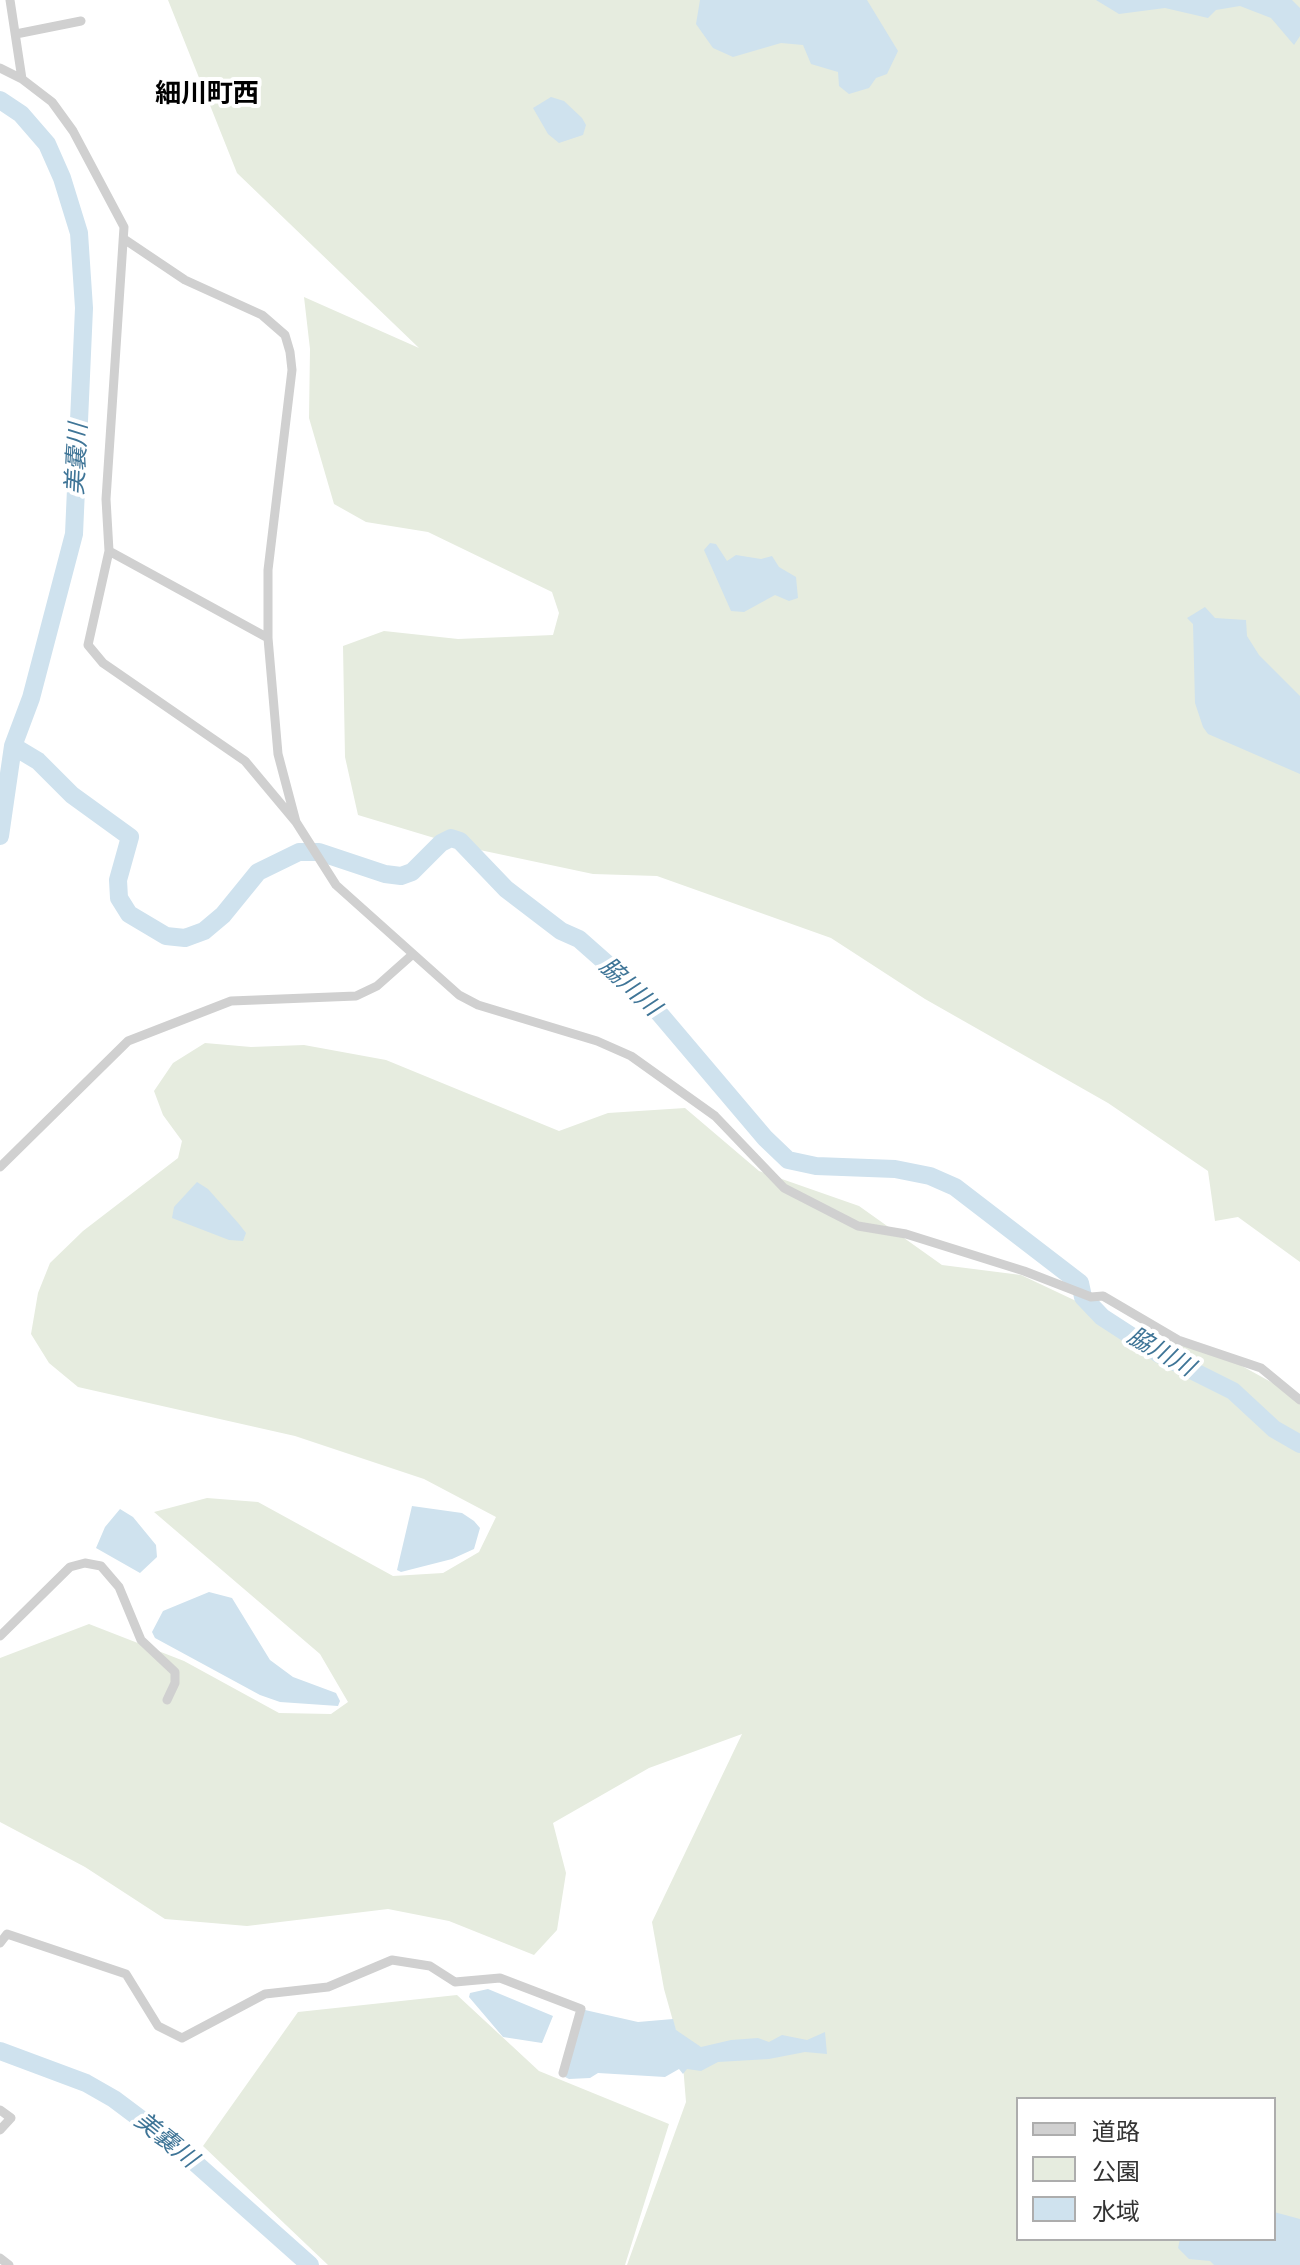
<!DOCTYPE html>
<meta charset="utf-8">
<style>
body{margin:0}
#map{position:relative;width:1300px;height:2265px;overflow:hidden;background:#fff;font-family:"Public Sans","Noto Sans JP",sans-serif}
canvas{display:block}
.legend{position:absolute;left:1016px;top:2097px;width:260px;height:144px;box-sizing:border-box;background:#fff;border:2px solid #adadad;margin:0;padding:10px 14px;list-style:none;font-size:24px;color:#333}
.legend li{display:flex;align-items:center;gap:16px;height:40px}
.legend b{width:40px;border:2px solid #adadad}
</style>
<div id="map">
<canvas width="1300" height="2265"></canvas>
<ul class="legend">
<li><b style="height:10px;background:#d0d0d0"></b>道路</li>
<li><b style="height:22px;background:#e6ecdf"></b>公園</li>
<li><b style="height:22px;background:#cfe2ee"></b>水域</li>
</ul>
</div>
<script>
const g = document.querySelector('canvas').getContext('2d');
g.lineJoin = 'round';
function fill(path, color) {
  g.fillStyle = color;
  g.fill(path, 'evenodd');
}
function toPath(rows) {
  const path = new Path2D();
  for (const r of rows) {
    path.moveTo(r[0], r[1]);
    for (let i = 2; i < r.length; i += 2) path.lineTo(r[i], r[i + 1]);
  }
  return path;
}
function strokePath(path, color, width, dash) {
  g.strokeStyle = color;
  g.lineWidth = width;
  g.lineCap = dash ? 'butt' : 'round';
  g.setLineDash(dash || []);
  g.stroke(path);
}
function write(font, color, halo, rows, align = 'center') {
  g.font = font + ' "Public Sans","Noto Sans JP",sans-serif';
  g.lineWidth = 8;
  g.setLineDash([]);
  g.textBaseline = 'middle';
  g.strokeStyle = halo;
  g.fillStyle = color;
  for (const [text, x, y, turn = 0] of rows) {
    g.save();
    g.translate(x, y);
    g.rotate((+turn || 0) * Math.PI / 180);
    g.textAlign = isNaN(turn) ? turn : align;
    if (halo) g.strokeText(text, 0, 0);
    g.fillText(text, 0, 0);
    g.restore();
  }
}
fill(toPath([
 [168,0,1300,0,1300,1262,1238,1217,1215,1221,1208,1171,1108,1103,925,999,831,938,657,876,593,874,461,846,358,815,345,757,343,646,384,631,458,639,553,635,559,613,552,592,428,532,366,522,334,504,309,418,310,349,304,297,419,348,237,173],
 [205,1043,251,1047,304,1045,386,1060,559,1131,608,1113,685,1108,759,1171,859,1206,942,1265,1021,1275,1144,1333,1222,1355,1300,1398,1300,2265,627,2265,686,2102,682,2053,664,1989,652,1922,742,1734,649,1768,553,1823,566,1873,557,1930,534,1955,449,1921,388,1909,247,1926,165,1919,85,1867,0,1822,0,1658,89,1624,184,1661,279,1713,331,1714,348,1702,320,1654,154,1512,207,1498,258,1502,393,1576,443,1573,479,1552,496,1517,424,1479,295,1436,78,1387,49,1363,31,1334,38,1293,50,1263,83,1231,178,1158,182,1141,163,1115,154,1091,173,1063],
 [1018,2099,1274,2099,1274,2239,1018,2239],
 [457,1995,539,2071,669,2124,625,2265,328,2265,203,2146,298,2012]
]), '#e6ecdf');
fill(toPath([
 [700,0,867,0,898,51,887,74,876,78,869,88,849,94,839,86,838,72,811,64,803,45,781,43,733,57,713,48,696,24],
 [1096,0,1292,0,1300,8,1300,36,1294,45,1271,18,1240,6,1216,10,1208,18,1165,8,1119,14],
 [551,97,564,101,582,118,586,125,583,135,559,143,548,134,533,108],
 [710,543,716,544,727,561,736,555,761,559,772,556,779,567,796,577,798,598,789,601,775,595,744,612,731,611,704,550],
 [1205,607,1215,618,1246,620,1247,636,1259,655,1300,696,1300,774,1208,734,1203,727,1195,703,1193,624,1187,618],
 [197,1182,208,1189,239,1224,246,1233,243,1241,229,1240,172,1218,174,1207],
 [412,1506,462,1513,474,1521,480,1528,474,1549,452,1559,401,1572,397,1570],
 [120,1509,133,1517,156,1545,157,1557,140,1573,96,1548,105,1527],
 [209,1592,232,1598,270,1660,293,1677,336,1693,340,1701,338,1706,280,1702,260,1695,155,1638,152,1632,163,1611],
 [488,1989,553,2016,542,2043,503,2037,469,1997,470,1993],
 [585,2010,638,2022,673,2019,676,2030,701,2047,731,2040,758,2038,769,2042,782,2035,807,2040,825,2032,827,2054,805,2052,769,2059,718,2062,701,2071,687,2069,683,2074,679,2069,665,2077,598,2073,590,2078,569,2079,565,2077],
 [1274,2212,1300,2219,1300,2265,1214,2265,1210,2261,1189,2259,1178,2248,1180,2239,1274,2239]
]), '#cfe2ee');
strokePath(toPath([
 [0,100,21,114,47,144,62,178,79,233,84,308,74,534,31,698,13,746,0,836],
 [13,746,38,761,72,795,130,837,118,880,119,898,129,914,166,936,185,938,204,931,223,915,258,872,299,852,319,852,385,874,401,876,412,872,441,843,451,838,460,841,506,889,561,931,579,939,648,1000,765,1138,788,1160,816,1166,895,1169,930,1176,955,1187,1080,1283,1083,1297,1102,1317,1159,1354,1233,1391,1274,1429,1300,1444],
 [0,2051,86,2083,114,2099,174,2144,310,2265]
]), '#cfe2ee', 18);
strokePath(toPath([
 [10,0,22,79],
 [16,34,81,21],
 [0,68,22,79,52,102,73,131,124,227,106,499,109,551,88,645,103,663,245,761,296,822,336,885,459,995,478,1005,597,1041,631,1056,715,1116,784,1188,858,1226,906,1234,1024,1271,1091,1297,1103,1296,1178,1340,1261,1368,1300,1400],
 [124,239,185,280,262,315,285,335,290,352,292,370,268,570,268,638,278,754,296,822],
 [109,551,268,638],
 [0,1167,128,1041,231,1001,356,996,377,986,413,954],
 [0,1636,70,1567,85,1563,101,1566,119,1587,141,1640,175,1672,175,1683,167,1700],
 [0,1943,7,1934,126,1974,158,2026,182,2038,265,1994,328,1987,392,1960,430,1966,455,1982,500,1978,581,2009,563,2073],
 [0,2110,11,2118,0,2130],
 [0,2258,9,2265]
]), '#d0d0d0', 9);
write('italic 24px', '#3f7597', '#fff', [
 ["美嚢川",77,459,-87],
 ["脇川川",630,987,43],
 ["脇川川",1161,1352,30],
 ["美嚢川",166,2140,39]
]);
write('bold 26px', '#000', '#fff', [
 ["細川町西",207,94]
]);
</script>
